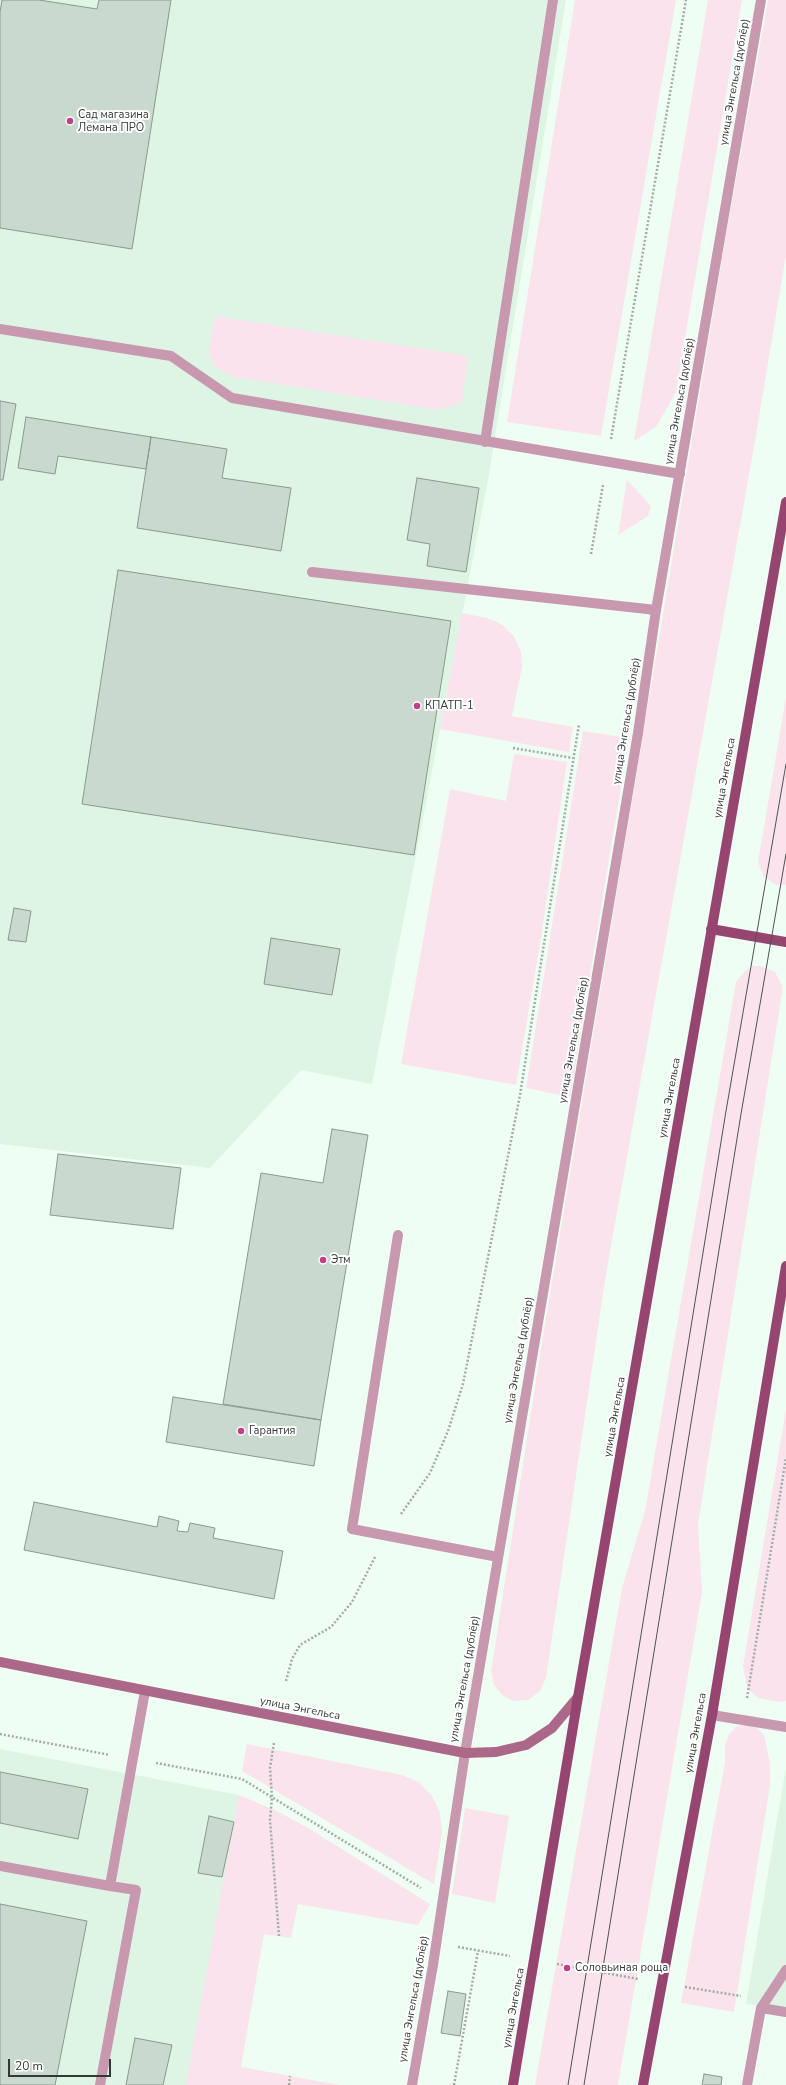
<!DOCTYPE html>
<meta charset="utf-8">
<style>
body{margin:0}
#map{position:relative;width:786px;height:2085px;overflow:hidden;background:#eefef3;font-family:"Nunito Sans",sans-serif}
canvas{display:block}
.scale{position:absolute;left:8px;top:2059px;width:103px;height:18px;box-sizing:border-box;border:2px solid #323834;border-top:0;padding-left:5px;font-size:12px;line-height:14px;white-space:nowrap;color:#323834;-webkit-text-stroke:3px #fff;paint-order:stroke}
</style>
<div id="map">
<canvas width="786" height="2085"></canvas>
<div class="scale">20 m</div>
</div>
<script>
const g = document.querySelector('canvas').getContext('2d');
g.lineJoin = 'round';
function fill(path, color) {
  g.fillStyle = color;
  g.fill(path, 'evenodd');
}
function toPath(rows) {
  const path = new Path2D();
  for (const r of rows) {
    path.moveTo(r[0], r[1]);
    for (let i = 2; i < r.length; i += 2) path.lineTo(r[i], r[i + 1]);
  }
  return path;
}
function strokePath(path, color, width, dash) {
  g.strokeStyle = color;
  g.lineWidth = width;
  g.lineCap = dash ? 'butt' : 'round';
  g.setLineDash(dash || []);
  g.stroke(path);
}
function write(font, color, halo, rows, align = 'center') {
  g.font = font + ' "Nunito Sans",sans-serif';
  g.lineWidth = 4;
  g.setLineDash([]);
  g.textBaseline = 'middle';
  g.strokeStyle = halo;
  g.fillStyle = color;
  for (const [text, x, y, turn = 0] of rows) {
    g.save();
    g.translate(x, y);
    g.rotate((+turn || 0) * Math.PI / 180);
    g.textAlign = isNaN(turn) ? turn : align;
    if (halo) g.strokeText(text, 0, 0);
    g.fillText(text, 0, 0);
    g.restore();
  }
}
fill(toPath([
 [0,0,566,0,488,480,372,1084,301,1070,210,1168,0,1144],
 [0,1749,239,1795,198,2085,0,2085],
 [786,1767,786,2009,746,2004]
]), '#def5e5');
fill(toPath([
 [575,0,676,0,601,436,507,422],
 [708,0,742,0,676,392,656,427,634,441],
 [768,0,786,0,786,255,753,453,606,1274,546,1678,540,1691,528,1700,513,1701,502,1695,494,1685,491,1672,540,1354,727,229],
 [215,316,468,356,462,402,440,410,234,377,214,366,209,352],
 [627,480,651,506,648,516,618,535],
 [462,613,491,619,504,626,515,638,521,652,522,667,512,716,573,727,569,752,440,729],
 [786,697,786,885,776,885,763,876,758,862],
 [583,731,629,738,570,1097,526,1088],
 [514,754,567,762,540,944,516,1085,401,1064,450,789,506,801],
 [753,966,761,966,775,972,782,985,782,993,698,1524,702,1593,618,2085,535,2085,622,1588,645,1511,736,982,746,970],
 [786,1409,786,1701,781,1702,758,1698,747,1688,743,1666],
 [748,1725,757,1728,764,1735,770,1764,770,1785,734,2012,681,2003,725,1762,725,1745,729,1734,737,1726],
 [247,1744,402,1775,419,1782,432,1796,440,1813,442,1832,434,1884,242,1771],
 [239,1795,277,1811,313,1831,430,1904,418,1925,298,1904,291,1938,264,1934,241,2067,339,2085,186,2085],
 [465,1808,509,1816,495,1903,452,1894]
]), '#fbe3ee');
const building = toPath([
 [2,0,39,0,97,9,99,0,171,0,132,249,0,228,0,12,2,0],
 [0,401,16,404,3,480,0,480,0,401],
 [26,417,151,437,146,469,58,456,55,474,18,468,26,417],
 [151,437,227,449,222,478,291,488,281,551,137,528,151,437],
 [417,478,479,488,466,572,427,566,430,544,407,540,417,478],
 [118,570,451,621,414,855,82,804,118,570],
 [14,908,31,911,26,942,8,940,14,908],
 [271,938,340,949,332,995,264,984,271,938],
 [332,1129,368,1135,321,1420,223,1404,261,1173,323,1183,332,1129],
 [58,1154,181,1168,173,1229,50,1215,58,1154],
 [173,1397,321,1420,314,1466,166,1442,173,1397],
 [34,1502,157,1527,159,1516,179,1521,177,1531,188,1532,190,1523,215,1528,213,1538,283,1551,274,1599,24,1550,34,1502],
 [0,1772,88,1789,78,1839,0,1823,0,1772],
 [209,1816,234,1822,222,1877,198,1873,209,1816],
 [0,1904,87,1921,55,2085,0,2085,0,1904],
 [448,1991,466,1994,460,2036,441,2033,448,1991],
 [135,2038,172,2045,163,2085,126,2085,135,2038],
 [704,2074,722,2077,721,2085,702,2085,704,2074]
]);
fill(building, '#c9d9ce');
strokePath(building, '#8a998f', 1);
strokePath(toPath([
 [611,439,686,0],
 [591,554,603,485],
 [513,748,573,758],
 [401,1514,430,1473,448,1431,463,1384,520,1095,579,724],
 [286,1681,292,1659,300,1645,331,1627,352,1602,375,1557],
 [747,1698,786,1458],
 [0,1734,110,1755],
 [274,1743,270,1768,272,1797,270,1820,279,1936],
 [156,1763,242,1779,421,1888],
 [458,1947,510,1956],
 [557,1964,638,1979],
 [685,1987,741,1996],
 [289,2085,290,2076],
 [454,2085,478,1951]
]), '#a1aca4', 2.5, [2, 2]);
strokePath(toPath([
 [0,329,171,356,232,398,680,474],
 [485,442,553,0],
 [312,572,656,610],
 [398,1235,352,1529,498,1557],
 [712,1715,786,1727],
 [0,1866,110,1886,145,1691],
 [761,2008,786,2012],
 [100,2085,136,1890,110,1886],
 [747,2085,761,2008,786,1970]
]), '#c798ae', 10);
strokePath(toPath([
 [412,2085,433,1965,465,1753,638,733,656,610,761,0]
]), '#c798ae', 10);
strokePath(toPath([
 [0,1662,465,1753,496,1752,526,1745,552,1728,578,1697]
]), '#ab6889', 10);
strokePath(toPath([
 [711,929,786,942],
 [513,2085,578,1697,786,502],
 [643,2085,712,1715,786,1266]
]), '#95456f', 10);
strokePath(toPath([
 [568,2085,726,1111,786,764],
 [584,2085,741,1114,786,854]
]), '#4c544f', 1);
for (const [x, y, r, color] of [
 [70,121,4,"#c03f88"],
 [417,706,4,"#c03f88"],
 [323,1260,4,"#c03f88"],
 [241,1431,4,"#c03f88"],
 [567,1968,4,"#c03f88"]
]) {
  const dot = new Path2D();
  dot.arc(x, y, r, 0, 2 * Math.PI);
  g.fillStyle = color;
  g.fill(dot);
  strokePath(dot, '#fff', 1.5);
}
write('11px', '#323834', '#fff', [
 ["улица Энгельса (дублёр)",735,82,-80],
 ["улица Энгельса (дублёр)",680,401,-80],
 ["улица Энгельса (дублёр)",627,721,-81],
 ["улица Энгельса",725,778,-80],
 ["улица Энгельса (дублёр)",574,1040,-80],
 ["улица Энгельса",670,1098,-80],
 ["улица Энгельса (дублёр)",519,1360,-80],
 ["улица Энгельса",615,1417,-80],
 ["улица Энгельса (дублёр)",465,1679,-80],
 ["улица Энгельса",300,1709,11],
 ["улица Энгельса",696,1733,-80],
 ["улица Энгельса (дублёр)",414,1999,-80],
 ["улица Энгельса",514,2008,-80]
]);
write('11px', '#323834', '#fff', [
 ["Сад магазина",78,115],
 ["Лемана ПРО",78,128],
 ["КПАТП-1",425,706],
 ["Этм",331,1260],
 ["Гарантия",249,1431],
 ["Соловьиная роща",575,1968]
], 'left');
</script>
